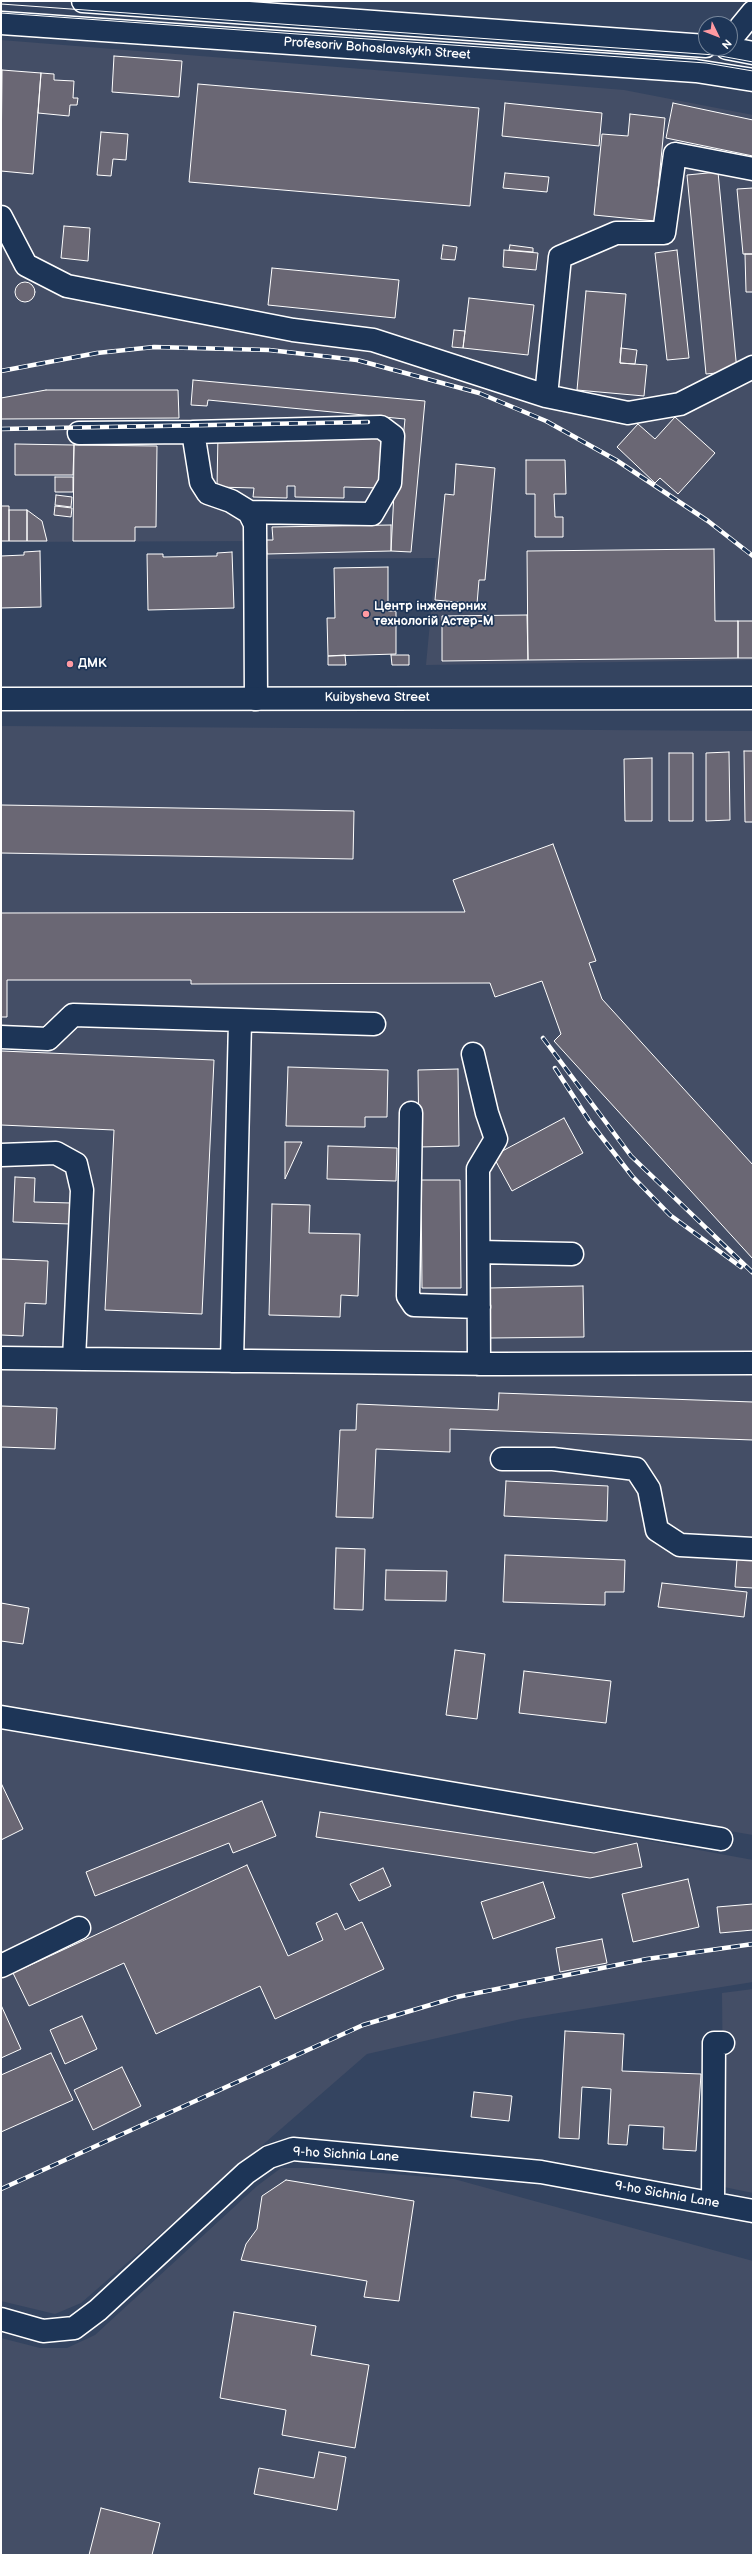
<!DOCTYPE html>
<meta charset="utf-8">
<style>
body{margin:0}
#map{position:relative;width:754px;height:2556px;overflow:hidden;background:#344460;font-family:"Balsamiq Sans",sans-serif}
canvas{display:block}
.frame{position:absolute;inset:0;border:2px solid #fff;pointer-events:none}
.north{position:absolute;left:698px;top:16px;width:40px;height:40px;box-sizing:border-box;background:#1d3557;border:1px solid #77869a;border-radius:50%;rotate:133deg;font-size:11px;font-weight:700;line-height:16px;text-align:center;color:#fff}
.north::after{content:'';display:block;margin:auto;width:14px;height:18px;background:#ff9aa2;clip-path:polygon(50% 0,100% 100%,50% 72%,0 100%)}
</style>
<div id="map">
<canvas width="754" height="2556"></canvas>
<div class="frame"></div>
<div class="north">N</div>
</div>
<script>
const g = document.querySelector('canvas').getContext('2d');
g.lineJoin = 'round';
function fill(path, color) {
  g.fillStyle = color;
  g.fill(path, 'evenodd');
}
function toPath(rows) {
  const path = new Path2D();
  for (const r of rows) {
    if (r.length === 3) {
      path.moveTo(r[0] + r[2], r[1]);
      path.arc(r[0], r[1], r[2], 0, 2 * Math.PI);
      continue;
    }
    path.moveTo(r[0], r[1]);
    for (let i = 2; i < r.length; i += 2) path.lineTo(r[i], r[i + 1]);
  }
  return path;
}
function strokePath(path, color, width, dash) {
  g.strokeStyle = color;
  g.lineWidth = width;
  g.lineCap = dash ? 'butt' : 'round';
  g.setLineDash(dash || []);
  g.stroke(path);
}
function write(font, color, halo, rows, align = 'center') {
  g.font = font + ' "Balsamiq Sans",sans-serif';
  g.lineWidth = 3.5;
  g.setLineDash([]);
  g.textBaseline = 'middle';
  g.strokeStyle = halo;
  g.fillStyle = color;
  for (const [text, x, y, turn = 0] of rows) {
    g.save();
    g.translate(x, y);
    g.rotate((+turn || 0) * Math.PI / 180);
    g.textAlign = isNaN(turn) ? turn : align;
    if (halo) g.strokeText(text, 0, 0);
    g.fillText(text, 0, 0);
    g.restore();
  }
}
fill(toPath([
 [1,40,624,90,753,115,753,660,426,665,436,558,264,559,264,541,1,542],
 [1,726,753,731,753,1835,1,1707],
 [1,1721,753,1860,753,1982,521,2019,367,2054,81,2303,55,2314,1,2301],
 [753,1989,753,2193,724,2187,722,1993],
 [281,2168,320,2168,454,2179,753,2261,753,2555,1,2555,1,2338,40,2348,67,2348,95,2335,257,2186]
]), '#444e66');
const building = toPath([
 [114,56,182,61,179,97,112,92,114,56],
 [2,70,41,73,33,174,1,171,2,70],
 [41,73,54,74,54,80,74,81,73,98,78,98,77,105,70,105,69,116,38,113,41,73],
 [198,84,479,108,470,206,189,182,198,84],
 [505,103,602,113,599,146,502,136,505,103],
 [673,103,753,120,753,156,666,138,673,103],
 [630,114,665,118,655,221,594,215,602,134,628,136,630,114],
 [101,132,128,134,126,160,113,159,111,176,97,175,101,132],
 [718,172,737,371,706,374,687,175,718,172],
 [505,173,549,177,547,192,503,188,505,173],
 [753,188,753,254,743,254,737,189,753,188],
 [64,226,90,228,88,261,61,258,64,226],
 [443,245,457,247,455,260,441,259,443,245],
 [510,245,533,248,533,252,509,250,510,245],
 [504,250,538,253,536,270,503,267,504,250],
 [677,250,689,358,667,360,655,253,677,250],
 [745,254,753,254,753,292,746,292,745,254],
 [272,268,399,280,395,318,268,305,272,268],
 [25,292,10],
 [586,291,626,294,620,363,647,365,644,396,577,390,586,291],
 [469,298,534,305,528,355,463,348,469,298],
 [454,330,465,331,463,348,452,347,454,330],
 [621,348,637,350,635,364,620,363,621,348],
 [193,380,425,401,411,552,391,551,394,492,398,492,405,419,208,400,207,406,191,405,193,380],
 [46,390,178,390,179,418,1,419,1,398,46,390],
 [675,417,715,453,678,494,660,478,655,483,617,447,638,424,655,439,675,417],
 [218,434,381,438,380,488,344,487,344,498,295,497,295,486,287,486,287,498,253,497,254,488,217,487,218,434],
 [15,444,74,445,73,475,15,475,15,444],
 [74,445,157,446,156,527,135,527,135,541,73,541,74,445],
 [526,460,565,460,566,494,554,494,555,517,563,517,563,537,535,537,535,494,526,494,526,460],
 [456,464,495,468,485,580,479,580,477,604,435,600,445,494,454,495,456,464],
 [55,477,73,477,73,492,55,492,55,477],
 [56,495,72,497,71,507,55,505,56,495],
 [1,506,9,506,9,541,1,541,1,506],
 [55,506,72,508,71,517,54,515,55,506],
 [9,510,27,510,27,541,9,541,9,510],
 [27,510,42,521,47,541,27,541,27,510],
 [391,525,391,551,267,554,266,540,273,540,272,527,391,525],
 [714,549,715,621,738,621,738,658,528,660,527,551,714,549],
 [40,551,41,607,1,608,1,556,24,555,24,552,40,551],
 [232,552,234,608,148,610,147,554,163,554,163,557,217,556,217,553,232,552],
 [388,567,388,611,396,611,396,654,328,656,327,618,335,618,334,568,388,567],
 [527,615,528,660,442,661,442,616,527,615],
 [738,621,753,621,753,658,738,658,738,621],
 [345,655,346,665,328,665,328,656,345,655],
 [391,655,409,655,409,665,392,665,391,655],
 [744,751,753,751,753,822,745,822,744,751],
 [729,752,730,820,706,821,706,753,729,752],
 [669,753,693,753,693,821,669,821,669,753],
 [652,758,652,821,625,821,624,759,652,758],
 [1,805,354,811,353,859,1,853,1,805],
 [553,844,596,961,589,963,602,999,753,1165,753,1259,554,1041,561,1034,542,981,495,997,490,983,191,984,191,980,7,980,7,1017,1,1017,1,913,465,912,453,880,553,844],
 [1,1051,214,1060,202,1314,105,1310,114,1130,1,1125,1,1051],
 [288,1067,388,1070,387,1117,365,1117,365,1127,286,1126,288,1067],
 [458,1069,459,1146,419,1147,418,1070,458,1069],
 [564,1118,583,1153,512,1191,493,1156,564,1118],
 [285,1142,302,1142,285,1179,285,1142],
 [328,1146,397,1148,396,1181,327,1179,328,1146],
 [15,1177,35,1178,34,1202,71,1203,70,1224,13,1222,15,1177],
 [421,1180,460,1180,461,1288,422,1288,421,1180],
 [272,1204,310,1205,309,1233,360,1234,358,1296,341,1295,340,1317,269,1315,272,1204],
 [1,1259,48,1261,46,1304,25,1303,23,1336,1,1335,1,1259],
 [583,1286,584,1337,490,1338,489,1288,583,1286],
 [499,1393,753,1402,753,1440,450,1429,450,1452,376,1449,373,1518,336,1517,340,1430,356,1430,357,1404,498,1410,499,1393],
 [1,1406,57,1408,55,1449,1,1447,1,1406],
 [506,1481,608,1486,607,1521,504,1516,506,1481],
 [336,1548,365,1549,363,1610,334,1609,336,1548],
 [505,1555,625,1560,624,1592,605,1592,605,1605,503,1602,505,1555],
 [737,1559,753,1560,753,1588,735,1587,737,1559],
 [386,1570,447,1571,446,1601,385,1600,386,1570],
 [662,1583,747,1592,744,1617,658,1607,662,1583],
 [1,1603,29,1608,23,1644,1,1641,1,1603],
 [455,1650,485,1654,477,1719,446,1715,455,1650],
 [524,1671,611,1681,606,1723,519,1713,524,1671],
 [1,1783,23,1829,1,1840,1,1783],
 [262,1801,276,1836,233,1853,229,1843,95,1896,86,1872,262,1801],
 [320,1812,594,1853,637,1843,642,1867,590,1878,316,1837,320,1812],
 [247,1865,288,1956,323,1940,316,1923,337,1913,345,1930,362,1922,384,1969,275,2019,260,1986,156,2034,124,1963,29,2006,13,1973,247,1865],
 [383,1868,391,1886,359,1901,350,1884,383,1868],
 [688,1879,699,1927,633,1942,622,1894,688,1879],
 [543,1882,555,1918,493,1939,481,1902,543,1882],
 [753,1904,753,1930,720,1933,717,1907,753,1904],
 [602,1939,607,1963,560,1972,556,1948,602,1939],
 [1,2005,21,2049,1,2058,1,2005],
 [82,2016,97,2049,65,2064,50,2030,82,2016],
 [565,2031,624,2034,622,2071,701,2074,696,2151,663,2149,664,2127,629,2125,627,2145,608,2144,611,2089,582,2087,579,2139,559,2138,565,2031],
 [51,2053,73,2100,1,2132,1,2075,51,2053],
 [122,2067,141,2106,93,2130,74,2090,122,2067],
 [474,2092,512,2096,509,2121,471,2117,474,2092],
 [286,2180,414,2201,399,2301,364,2297,367,2281,241,2260,246,2244,257,2229,262,2196,286,2180],
 [234,2312,316,2326,311,2355,369,2365,355,2448,282,2435,286,2410,220,2398,234,2312],
 [319,2452,346,2457,337,2510,254,2494,259,2468,314,2478,319,2452],
 [101,2508,160,2523,152,2555,89,2555,101,2508]
]);
fill(building, '#6a6774');
strokePath(building, '#fff', 1);
const minor = toPath([
 [83,1,706,46],
 [1,23,696,71,753,80],
 [730,40,753,12],
 [727,48,753,53],
 [1,217,26,265,67,286,293,330,373,340,546,396,628,413,680,404,753,367],
 [546,396,560,257,616,233,664,233,675,154,753,169],
 [193,432,381,427,393,436,390,483,372,514,249,512],
 [79,433,193,432,201,482,208,493,231,501,249,512,255,524,256,699],
 [1,1037,48,1039,73,1015,374,1024],
 [473,1054,487,1113,496,1139,478,1169,479,1364],
 [411,1113,408,1296,414,1305,479,1307],
 [1,1155,56,1153,76,1164,82,1190,74,1359],
 [479,1252,572,1254],
 [1,1358,501,1364,753,1363],
 [232,1361,240,1021],
 [502,1459,553,1459,636,1469,649,1489,657,1530,680,1545,753,1549],
 [1,1717,721,1839],
 [1,1966,79,1928],
 [713,2203,714,2043,723,2043],
 [1,2319,43,2331,74,2328,98,2310,246,2173,269,2157,293,2149,541,2172,753,2211]
]);
const major = toPath([
 [1,699,753,698]
]);
strokePath(minor, '#fff', 25);
strokePath(major, '#fff', 25);
strokePath(minor, '#1d3557', 22);
strokePath(major, '#1d3557', 22);
strokePath(toPath([
 [1,4,715,55,753,62],
 [1,13,706,63,753,71]
]), '#fff', 1);
const rail = toPath([
 [1,371,97,353,154,347,269,350,357,360,479,393,546,421,616,460,708,521,753,556],
 [1,429,368,422],
 [543,1038,631,1156,753,1273],
 [555,1068,590,1122,632,1176,670,1215,741,1267],
 [1,2189,363,2025,457,1997,647,1959,753,1944]
]);
strokePath(rail, '#fff', 4.5);
strokePath(rail, '#1d3557', 3, [9]);
for (const [x, y, r, color] of [
 [366,614,4,"#ff9aa2"],
 [70,664,4,"#ff9aa2"]
]) {
  const dot = new Path2D();
  dot.arc(x, y, r, 0, 2 * Math.PI);
  g.fillStyle = color;
  g.fill(dot);
  strokePath(dot, '#1d3557', 1.5);
}
write('13px', '#fff', '#1d3557', [
 ["Profesoriv Bohoslavskykh Street",377,49,4],
 ["Kuibysheva Street",377,698],
 ["9-ho Sichnia Lane",346,2155,3],
 ["9-ho Sichnia Lane",667,2195,10]
]);
write('bold 13px', '#fff', '#1d3557', [
 ["Центр інженерних",374,607],
 ["технологій Астер-М",374,622],
 ["ДМК",78,664]
], 'left');
</script>
